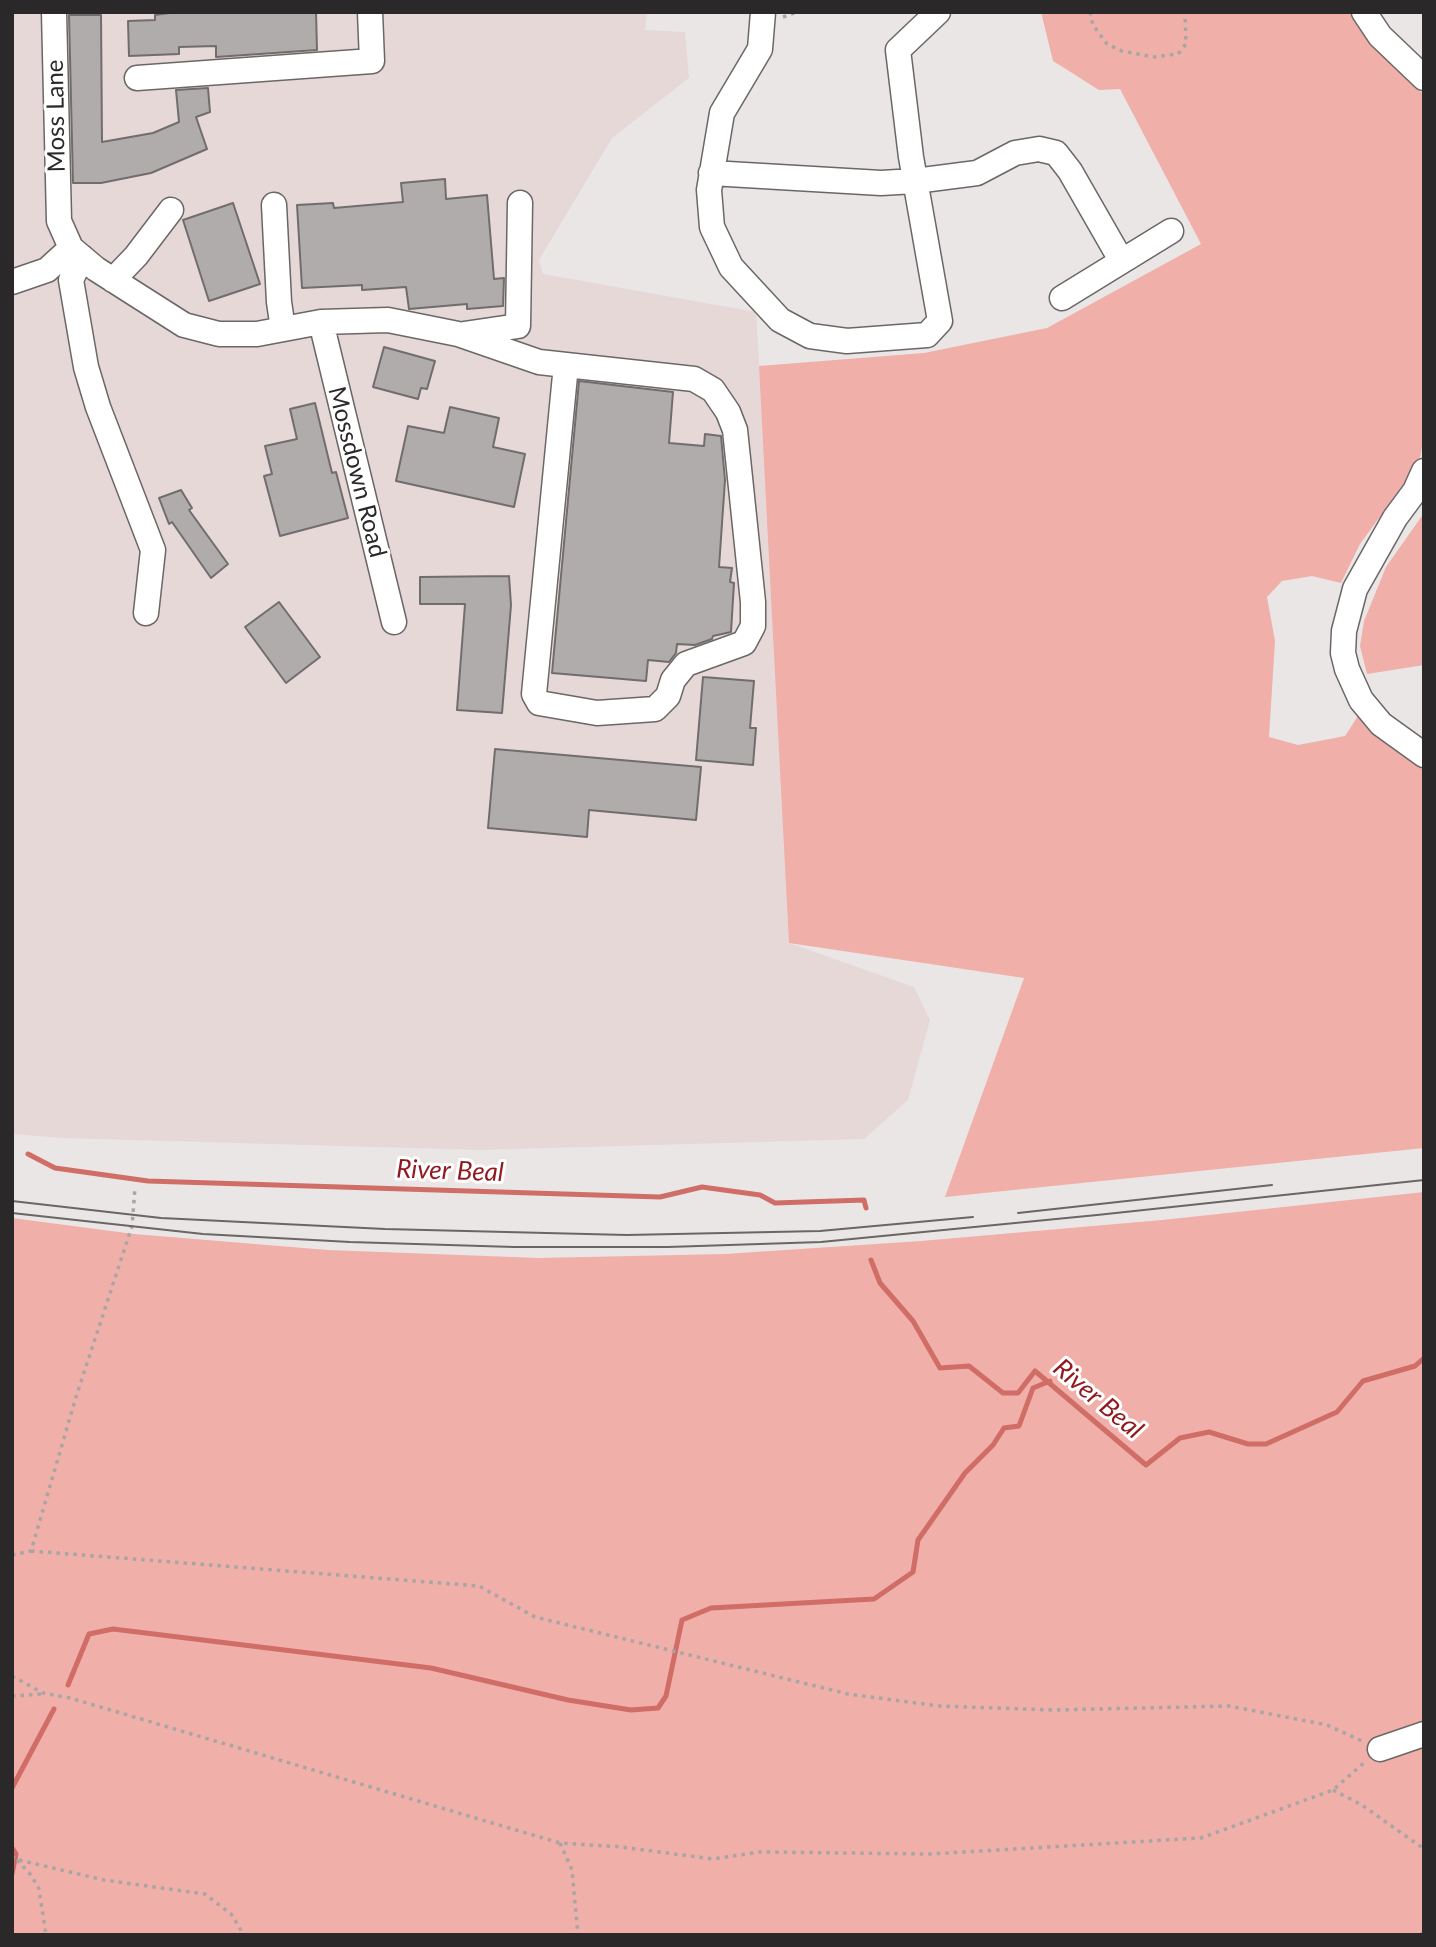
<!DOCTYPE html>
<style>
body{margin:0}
#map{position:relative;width:1436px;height:1947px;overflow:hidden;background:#eae6e5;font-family:Lato,sans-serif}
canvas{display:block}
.frame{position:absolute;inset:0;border:14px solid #2a2828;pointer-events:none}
</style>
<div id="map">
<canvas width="1436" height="1947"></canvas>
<div class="frame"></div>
</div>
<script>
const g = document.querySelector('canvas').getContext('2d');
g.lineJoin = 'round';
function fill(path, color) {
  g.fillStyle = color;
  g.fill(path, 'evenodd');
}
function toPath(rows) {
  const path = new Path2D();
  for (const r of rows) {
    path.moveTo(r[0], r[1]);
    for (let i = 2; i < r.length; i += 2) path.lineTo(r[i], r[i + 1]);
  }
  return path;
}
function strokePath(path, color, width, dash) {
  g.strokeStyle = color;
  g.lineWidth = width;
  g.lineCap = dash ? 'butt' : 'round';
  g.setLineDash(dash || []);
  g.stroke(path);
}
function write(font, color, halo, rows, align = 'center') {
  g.font = font + ' Lato,sans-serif';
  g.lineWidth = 6;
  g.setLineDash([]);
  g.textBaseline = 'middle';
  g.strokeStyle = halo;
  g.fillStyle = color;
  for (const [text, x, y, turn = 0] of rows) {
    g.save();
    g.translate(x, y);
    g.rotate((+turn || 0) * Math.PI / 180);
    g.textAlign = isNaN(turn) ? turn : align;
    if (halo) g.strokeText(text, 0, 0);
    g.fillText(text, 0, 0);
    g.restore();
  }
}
fill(toPath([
 [12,12,647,12,645,30,685,32,689,78,612,138,539,260,543,274,756,312,782,762,789,943,914,987,930,1020,908,1100,864,1139,480,1150,62,1138,12,1134]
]), '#e6d8d7');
fill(toPath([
 [1041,12,1354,12,1381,53,1424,95,1424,437,1419,463,1360,544,1341,583,1312,576,1282,581,1267,597,1275,641,1269,737,1298,745,1345,736,1358,716,1424,759,1424,1148,945,1197,1024,978,789,943,759,366,924,353,1047,328,1201,244,1120,89,1099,90,1053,61],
 [1424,513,1424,665,1367,674,1360,646,1364,621,1386,567],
 [1424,1192,1424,1935,12,1935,12,1218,134,1234,328,1250,539,1258,725,1254,921,1241,1162,1220]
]), '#f0afa9');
strokePath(toPath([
 [28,1154,55,1168,148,1181,660,1197,702,1187,760,1195,775,1203,864,1200,866,1208],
 [871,1260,880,1283,913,1321,940,1368,969,1366,1003,1393,1018,1393,1035,1371,1146,1465,1180,1438,1209,1432,1248,1444,1266,1444,1337,1412,1363,1381,1415,1366,1424,1358],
 [68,1685,89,1634,113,1629,431,1668,568,1700,631,1710,658,1708,666,1696,682,1620,711,1608,874,1599,913,1572,918,1540,965,1473,993,1445,1004,1428,1019,1426,1033,1388,1050,1381],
 [12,1788,54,1709],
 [12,1848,16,1854,12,1874]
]), '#cf6d66', 5);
const building = toPath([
 [176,12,316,12,317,50,216,57,216,46,179,47,179,54,129,56,128,21,155,20,155,15,176,12],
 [69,15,101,15,102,142,153,133,179,122,176,90,208,88,210,112,196,117,207,149,151,173,101,183,73,183,69,15],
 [445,179,446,199,487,195,494,279,504,278,503,306,467,309,467,304,409,309,406,287,362,290,362,285,302,288,297,205,333,203,334,208,403,202,401,183,445,179],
 [233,203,260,284,209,301,183,220,233,203],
 [384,347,435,361,427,389,421,388,418,399,373,387,384,347],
 [579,381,673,392,669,443,704,446,705,434,721,436,725,480,719,567,732,568,730,582,734,583,731,632,713,636,712,639,695,645,677,644,676,653,669,662,648,660,646,681,552,673,579,381],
 [315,403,332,473,336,472,348,518,280,536,264,476,272,474,265,446,297,439,290,409,315,403],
 [450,407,499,418,493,447,525,454,514,507,396,481,408,426,444,433,450,407],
 [181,490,192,508,189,510,228,564,211,578,172,522,169,524,159,498,181,490],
 [509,576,511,605,502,713,457,710,465,604,420,604,420,577,509,576],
 [279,602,320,657,286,683,245,627,279,602],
 [703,677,754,681,750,728,756,728,753,765,696,760,703,677],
 [495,749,701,767,696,820,589,810,587,837,488,828,495,749]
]);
fill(building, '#b0acab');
strokePath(building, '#716d6c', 2);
const minor = toPath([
 [54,12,59,221,71,248,96,269,184,325,219,334,257,334,321,322,388,320,458,334,539,362,566,365,694,379,713,390,728,412,735,430,753,602,753,626,744,643,686,664,673,680,668,696,655,709,597,713,539,703,534,694,566,365],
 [763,12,760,49,722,113,709,190,712,227,731,267,780,320,810,336,847,341,927,335,940,321,911,157,898,50,938,12],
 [1364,12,1380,36,1424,78],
 [137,78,372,61,370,12],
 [711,173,881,183,915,181,977,173,1015,153,1039,149,1056,153,1070,171,1121,260],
 [274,205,279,302,283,329],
 [82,257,71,280,86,367,98,407,153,550,146,613],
 [113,280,136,256,171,210],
 [12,282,47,270,71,248],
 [1062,298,1171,231],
 [321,322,394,622],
 [464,334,518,326,520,203],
 [1424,471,1415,491,1395,518,1355,589,1344,631,1343,653,1347,669,1361,700,1381,724,1424,755],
 [1380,1749,1424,1734]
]);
strokePath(minor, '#6b6766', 27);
strokePath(toPath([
 [1090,12,1093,25,1107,44,1122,51,1154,57,1178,54,1186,44,1185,12],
 [783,17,797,12],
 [31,1551,479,1586,535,1617,848,1694,939,1706,1054,1710,1229,1706,1327,1725,1364,1742],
 [12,1555,31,1551,76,1397,132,1226,135,1188],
 [12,1676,43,1693,70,1698,560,1843,621,1847,713,1859,760,1852,930,1854,1201,1838,1333,1790,1366,1761],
 [12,1696,42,1694],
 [1333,1790,1362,1805,1424,1849],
 [560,1843,572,1870,578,1935],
 [12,1856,15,1859,104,1880,205,1894,231,1914,244,1935],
 [17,1860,31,1875,39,1889,46,1935],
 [1421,1935,1424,1931]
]), '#a8a5a4', 3.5, [3.5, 5]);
strokePath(minor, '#fff', 24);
strokePath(toPath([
 [12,1201,161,1218,385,1229,627,1235,820,1231,973,1217],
 [12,1213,203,1234,350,1242,514,1247,668,1247,821,1242,1097,1215,1424,1180],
 [1018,1213,1272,1185]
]), '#696666', 2);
write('24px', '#2a2828', '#fff', [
 ["Moss Lane",56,116,-91],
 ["Mossdown Road",357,472,76]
]);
write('italic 26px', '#91181d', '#fff', [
 ["River Beal",450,1171,2],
 ["River Beal",1098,1399,40]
]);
</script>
